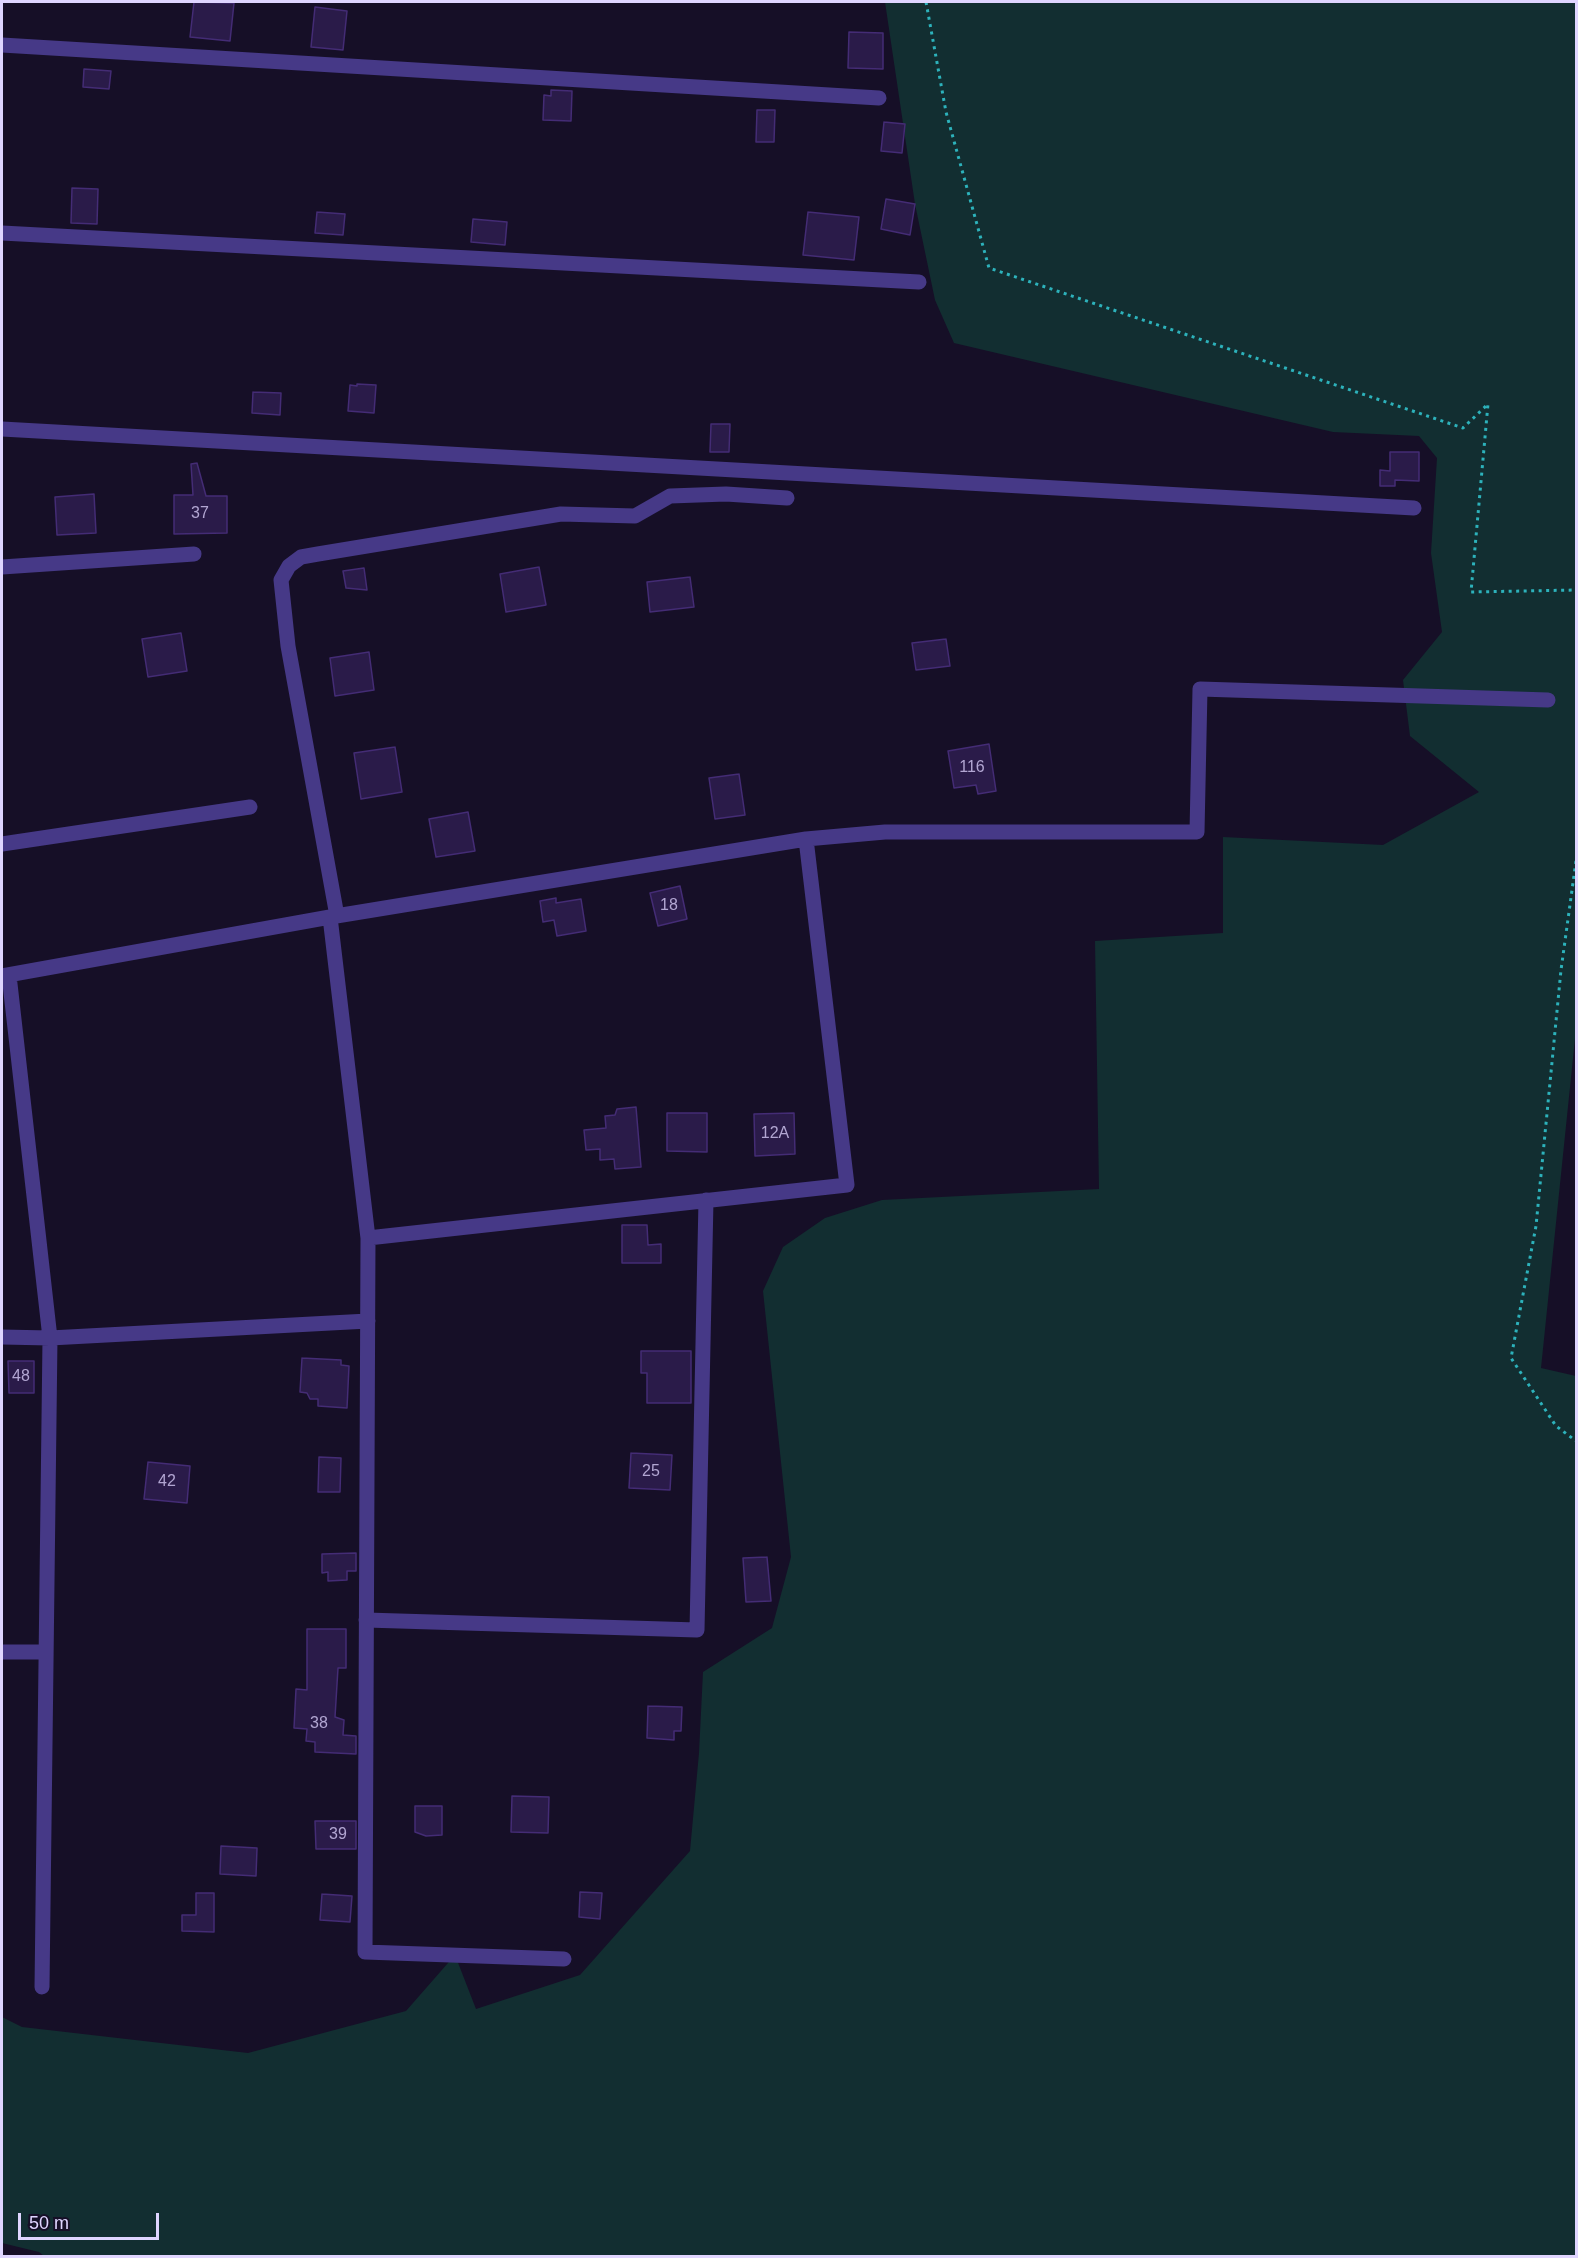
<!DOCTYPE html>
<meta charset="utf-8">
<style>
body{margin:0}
#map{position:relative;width:1578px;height:2258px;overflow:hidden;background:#160f27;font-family:Arial,sans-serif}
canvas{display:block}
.frame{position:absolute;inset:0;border:3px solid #dfd5ff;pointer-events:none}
.scale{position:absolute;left:18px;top:2213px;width:141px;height:27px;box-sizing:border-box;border:3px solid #dfd5ff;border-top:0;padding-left:8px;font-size:18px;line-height:21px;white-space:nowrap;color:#dfd5ff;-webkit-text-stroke:4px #160f27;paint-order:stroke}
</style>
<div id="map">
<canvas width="1578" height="2258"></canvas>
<div class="frame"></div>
<div class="scale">50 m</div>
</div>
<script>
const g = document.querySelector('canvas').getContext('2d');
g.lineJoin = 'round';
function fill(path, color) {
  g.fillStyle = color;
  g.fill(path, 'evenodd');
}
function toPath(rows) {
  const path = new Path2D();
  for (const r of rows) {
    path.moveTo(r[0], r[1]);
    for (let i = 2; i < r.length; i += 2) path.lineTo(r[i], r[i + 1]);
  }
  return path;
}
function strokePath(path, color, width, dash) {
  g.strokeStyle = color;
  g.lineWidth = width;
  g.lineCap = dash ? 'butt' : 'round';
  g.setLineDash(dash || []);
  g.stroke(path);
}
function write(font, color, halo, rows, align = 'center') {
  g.font = font + ' Arial,sans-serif';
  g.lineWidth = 6;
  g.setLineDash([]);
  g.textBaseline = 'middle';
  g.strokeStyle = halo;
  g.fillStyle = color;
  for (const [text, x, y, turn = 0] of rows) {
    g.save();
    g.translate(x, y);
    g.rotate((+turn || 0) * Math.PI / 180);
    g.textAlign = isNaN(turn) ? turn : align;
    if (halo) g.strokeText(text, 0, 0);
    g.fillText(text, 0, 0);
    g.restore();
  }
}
fill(toPath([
 [885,2,1576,2,1576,1029,1541,1368,1576,1376,1576,2256,44,2256,39,2252,2,2243,2,2017,22,2027,248,2053,406,2011,455,1955,476,2009,580,1975,690,1851,699,1753,703,1672,772,1628,791,1557,763,1291,783,1247,825,1218,882,1200,1099,1189,1095,941,1223,933,1223,837,1383,845,1479,792,1410,736,1403,680,1442,632,1431,553,1437,458,1419,436,1333,432,954,343,935,300,915,204]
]), '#122e31');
const building = toPath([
 [194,2,234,3,230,41,190,37,194,2],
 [315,7,347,11,343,50,311,47,315,7],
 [849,32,883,33,883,69,848,68,849,32],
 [84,69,111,71,109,89,83,87,84,69],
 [551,90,572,91,571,121,543,120,544,95,551,96,551,90],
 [757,110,775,110,774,142,756,142,757,110],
 [884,122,905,124,902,153,881,151,884,122],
 [72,188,98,189,97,224,71,223,72,188],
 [886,199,915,204,910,235,881,229,886,199],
 [317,212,345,214,343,235,315,233,317,212],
 [808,212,859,217,854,260,803,255,808,212],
 [473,219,507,222,505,245,471,242,473,219],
 [357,384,376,385,374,413,348,411,350,385,357,386,357,384],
 [253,392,281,393,280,415,252,413,253,392],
 [711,424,730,424,729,452,710,452,711,424],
 [1390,452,1419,452,1419,481,1395,480,1395,486,1380,486,1380,470,1390,471,1390,452],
 [197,463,206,496,227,496,227,533,174,534,174,495,193,495,191,464,197,463],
 [94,494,96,533,57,535,55,497,94,494],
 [539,567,546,605,506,612,500,574,539,567],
 [364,568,367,590,346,588,343,571,364,568],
 [690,577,694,607,650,612,647,582,690,577],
 [181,633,187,671,148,677,142,639,181,633],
 [946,639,950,666,916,670,912,643,946,639],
 [369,652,374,690,335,696,330,658,369,652],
 [989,744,996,791,978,794,976,785,954,788,948,751,989,744],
 [395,747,402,792,361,799,354,753,395,747],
 [739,774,745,815,715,819,709,778,739,774],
 [468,812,475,851,436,857,429,819,468,812],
 [680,886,687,919,658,926,650,893,680,886],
 [556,898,556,903,581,899,586,931,557,936,554,920,543,922,540,901,556,898],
 [636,1107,641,1167,615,1169,614,1159,600,1160,600,1149,586,1150,584,1130,606,1128,605,1116,615,1115,617,1109,636,1107],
 [667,1113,707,1113,707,1152,667,1151,667,1113],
 [794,1113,795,1154,755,1156,754,1114,794,1113],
 [622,1225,647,1225,648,1245,661,1244,661,1263,622,1263,622,1225],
 [641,1351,691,1351,691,1403,647,1403,647,1373,641,1373,641,1351],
 [302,1358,341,1360,341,1365,349,1366,347,1408,318,1406,318,1399,310,1399,307,1393,300,1392,302,1358],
 [8,1361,34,1361,34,1393,9,1393,8,1361],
 [631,1453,672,1455,670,1490,629,1488,631,1453],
 [319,1457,341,1458,340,1492,318,1492,319,1457],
 [148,1462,190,1466,187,1503,144,1499,148,1462],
 [356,1553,356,1571,347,1571,347,1580,328,1581,328,1572,322,1573,322,1554,356,1553],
 [767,1557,771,1601,746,1602,743,1558,767,1557],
 [307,1629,346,1629,346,1668,338,1668,335,1717,344,1720,343,1735,356,1736,356,1754,315,1752,315,1742,306,1741,307,1729,294,1728,296,1689,307,1690,307,1629],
 [648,1706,682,1707,681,1731,674,1731,674,1740,647,1738,648,1706],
 [512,1796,549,1797,548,1833,511,1832,512,1796],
 [415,1806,442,1806,442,1835,426,1836,415,1832,415,1806],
 [315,1821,356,1821,356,1849,316,1849,315,1821],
 [221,1846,257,1848,256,1876,220,1874,221,1846],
 [580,1892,602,1893,600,1919,579,1917,580,1892],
 [196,1893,214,1893,214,1932,182,1931,182,1915,196,1915,196,1893],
 [322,1894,352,1896,350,1922,320,1920,322,1894]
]);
fill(building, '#2a1b49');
strokePath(building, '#442c75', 1.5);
strokePath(toPath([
 [926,2,946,112,989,268,1463,428,1488,404,1471,592,1576,590],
 [1576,861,1561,970,1536,1226,1511,1358,1556,1426,1576,1441]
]), '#2db2bb', 3, [3, 4.5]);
strokePath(toPath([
 [2,45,879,98],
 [2,233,919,282],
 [2,429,1414,508],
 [2,567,194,554],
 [2,844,250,807],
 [337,916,288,646,281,580,289,566,301,557,318,554,561,514,635,516,670,496,726,494,787,498],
 [330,917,368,1238,365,1952,564,1959],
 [9,975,50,1338,42,1987],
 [2,976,330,917,806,839,885,832,1197,832,1200,689,1548,700],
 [368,1238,847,1185,806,839],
 [2,1337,50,1338,368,1321],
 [366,1620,697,1630,706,1200],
 [2,1652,46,1652]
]), '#463987', 15);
write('16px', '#b2a6d2', null, [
 ["37",200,514],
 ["116",972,768],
 ["18",669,906],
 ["12А",775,1134],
 ["48",21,1377],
 ["25",651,1472],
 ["42",167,1482],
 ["38",319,1724],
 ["39",338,1835]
]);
</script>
